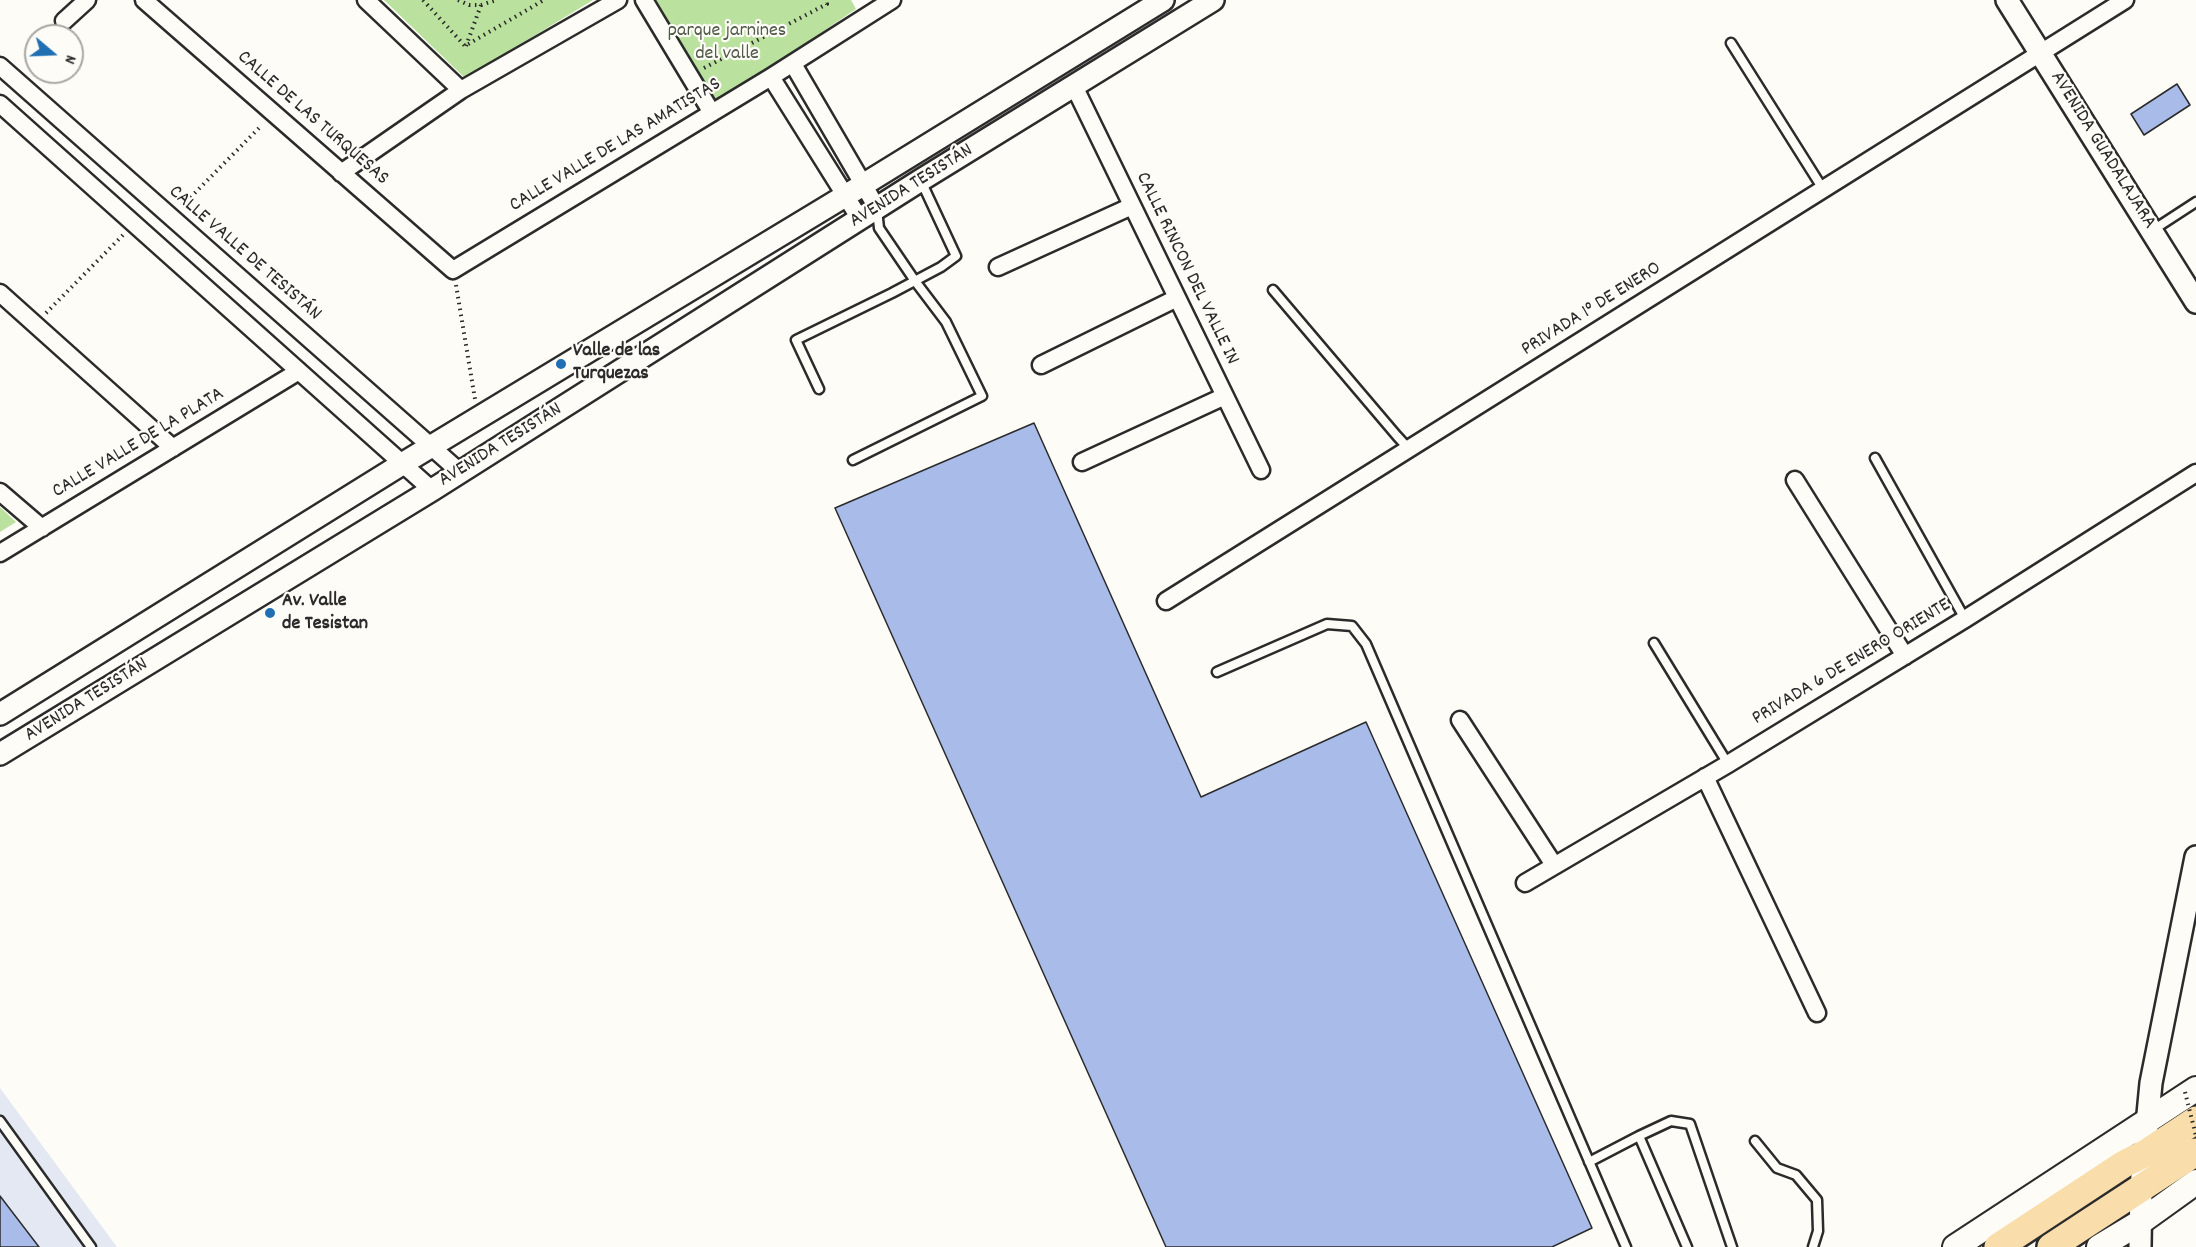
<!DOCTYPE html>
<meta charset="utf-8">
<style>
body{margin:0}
#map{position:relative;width:2196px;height:1247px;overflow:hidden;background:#fdfcf7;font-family:Dekko,sans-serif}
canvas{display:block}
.north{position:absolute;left:24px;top:24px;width:60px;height:60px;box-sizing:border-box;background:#fdfcf7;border:2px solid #a9a8a5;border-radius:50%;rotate:109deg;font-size:16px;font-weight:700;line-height:24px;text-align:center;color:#2b2b2b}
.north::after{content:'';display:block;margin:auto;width:21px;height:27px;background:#1f6fb2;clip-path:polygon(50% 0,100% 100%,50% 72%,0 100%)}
</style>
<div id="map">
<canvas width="2196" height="1247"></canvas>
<div class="north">N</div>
</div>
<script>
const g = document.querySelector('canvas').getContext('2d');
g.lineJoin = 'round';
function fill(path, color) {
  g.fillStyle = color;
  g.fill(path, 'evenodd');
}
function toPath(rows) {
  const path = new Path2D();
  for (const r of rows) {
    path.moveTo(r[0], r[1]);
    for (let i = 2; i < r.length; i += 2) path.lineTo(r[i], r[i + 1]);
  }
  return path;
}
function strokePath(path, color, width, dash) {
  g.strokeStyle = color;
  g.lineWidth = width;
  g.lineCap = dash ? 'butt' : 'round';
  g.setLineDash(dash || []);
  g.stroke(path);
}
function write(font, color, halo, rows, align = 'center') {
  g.font = font + ' Dekko,sans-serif';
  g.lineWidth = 4.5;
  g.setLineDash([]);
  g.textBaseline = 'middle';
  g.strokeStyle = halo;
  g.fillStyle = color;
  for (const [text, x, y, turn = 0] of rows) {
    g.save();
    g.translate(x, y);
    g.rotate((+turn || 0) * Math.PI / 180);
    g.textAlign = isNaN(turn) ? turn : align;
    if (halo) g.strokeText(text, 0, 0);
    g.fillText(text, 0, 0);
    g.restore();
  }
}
fill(toPath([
 [0,1088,117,1247,0,1247]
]), '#e4e8f3');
fill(toPath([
 [384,0,593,0,465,78],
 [648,0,851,0,856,9,715,105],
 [0,507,16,522,0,532]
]), '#bae29e');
const building = toPath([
 [2177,84,2190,105,2144,135,2131,114,2177,84],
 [1034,423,1201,797,1366,722,1592,1228,1552,1247,1166,1247,835,508,1034,423],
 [0,1196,39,1247,0,1247,0,1196]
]);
fill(building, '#a8bbe9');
strokePath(building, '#2b2b2b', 1.5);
const service = toPath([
 [1731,43,1823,189],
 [2153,230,2196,202],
 [1273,290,1397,436,1409,449],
 [819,389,796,340,892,293,941,267,956,256,921,181],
 [1875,458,1965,619],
 [853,460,982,396,946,322,915,281,879,228,877,210],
 [1654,643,1728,764],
 [1217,672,1327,624,1352,626,1366,644,1626,1247],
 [0,1121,91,1247],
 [1755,1141,1777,1168,1796,1175,1817,1200,1818,1231,1813,1247],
 [1589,1162,1639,1136],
 [1687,1247,1639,1136,1671,1121,1690,1124,1732,1247]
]);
const minor = toPath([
 [144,0,453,270,771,77,892,0],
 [366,0,461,90],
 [644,0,712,113],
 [64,21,87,0],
 [793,64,877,208],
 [0,66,460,472],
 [771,77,860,219],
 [1074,86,1261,470],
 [0,104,432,490],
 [341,173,461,90,618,0],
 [998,267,1132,206],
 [0,293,173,448],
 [1041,365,1177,298],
 [1082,462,1225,396],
 [1795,480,1905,656],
 [0,492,42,528],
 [0,553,299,371],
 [1166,601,2125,0],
 [1460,720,1554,865],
 [1705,777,1817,1013],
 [1525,883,1728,764,1965,619,2196,473]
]);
const tertiary = toPath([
 [2007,0,2196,302],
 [0,714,402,464,845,196,1163,0],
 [0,754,432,490,921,180,1213,0],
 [2140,1247,2141,1187,2151,1083,2196,857]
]);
const secondary = toPath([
 [1955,1247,2196,1089],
 [2099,1247,2139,1223,2196,1182]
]);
const primary = toPath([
 [1998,1247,2124,1164,2146,1153,2196,1120],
 [2051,1247,2196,1152]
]);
strokePath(service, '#2b2b2b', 13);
strokePath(minor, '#2b2b2b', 21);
strokePath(tertiary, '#2b2b2b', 26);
strokePath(secondary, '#2b2b2b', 28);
strokePath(primary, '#2b2b2b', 32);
strokePath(toPath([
 [423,0,465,46,544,0],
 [458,0,469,5,481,5,496,0],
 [466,46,481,5],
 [704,68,827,4,824,0],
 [182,206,261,126],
 [456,285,475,399],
 [46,313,123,235]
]), '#2b2b2b', 4, [1.5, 4.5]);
strokePath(service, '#fdfcf7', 8);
strokePath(minor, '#fdfcf7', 16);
strokePath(tertiary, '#fdfcf7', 21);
strokePath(secondary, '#fdfcf7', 24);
strokePath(primary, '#f9deab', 27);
strokePath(toPath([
 [2185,1092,2196,1136]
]), '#2b2b2b', 4, [1.5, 4.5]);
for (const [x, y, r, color] of [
 [561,364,6,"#1f6fb2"],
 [270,613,6,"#1f6fb2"]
]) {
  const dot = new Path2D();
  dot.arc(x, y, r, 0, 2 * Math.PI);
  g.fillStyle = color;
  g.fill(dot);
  strokePath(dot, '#fdfcf7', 2);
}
write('20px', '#4f5948', '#fdfcf7', [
 ["parque jarnines",727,32],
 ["del valle",727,55]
]);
write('20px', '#2b2b2b', '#fdfcf7', [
 ["CALLE DE LAS TURQUESAS",312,119,41],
 ["CALLE VALLE DE LAS AMATISTAS",616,146,-31],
 ["AVENIDA GUADALAJARA",2102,151,58],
 ["AVENIDA TESISTÁN",912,187,-32],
 ["CALLE VALLE DE TESISTÁN",244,254,41],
 ["CALLE RINCON DEL VALLE IN",1186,269,64],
 ["PRIVADA 1° DE ENERO",1592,310,-32],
 ["CALLE VALLE DE LA PLATA",139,444,-31],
 ["AVENIDA TESISTÁN",501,446,-32],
 ["PRIVADA 6 DE ENERO ORIENTE",1852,663,-31],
 ["AVENIDA TESISTÁN",87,701,-32]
]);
write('bold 20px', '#2b2b2b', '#fdfcf7', [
 ["Valle de las",573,352],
 ["Turquezas",573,375],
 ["Av. Valle",282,602],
 ["de Tesistan",282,625]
], 'left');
</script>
